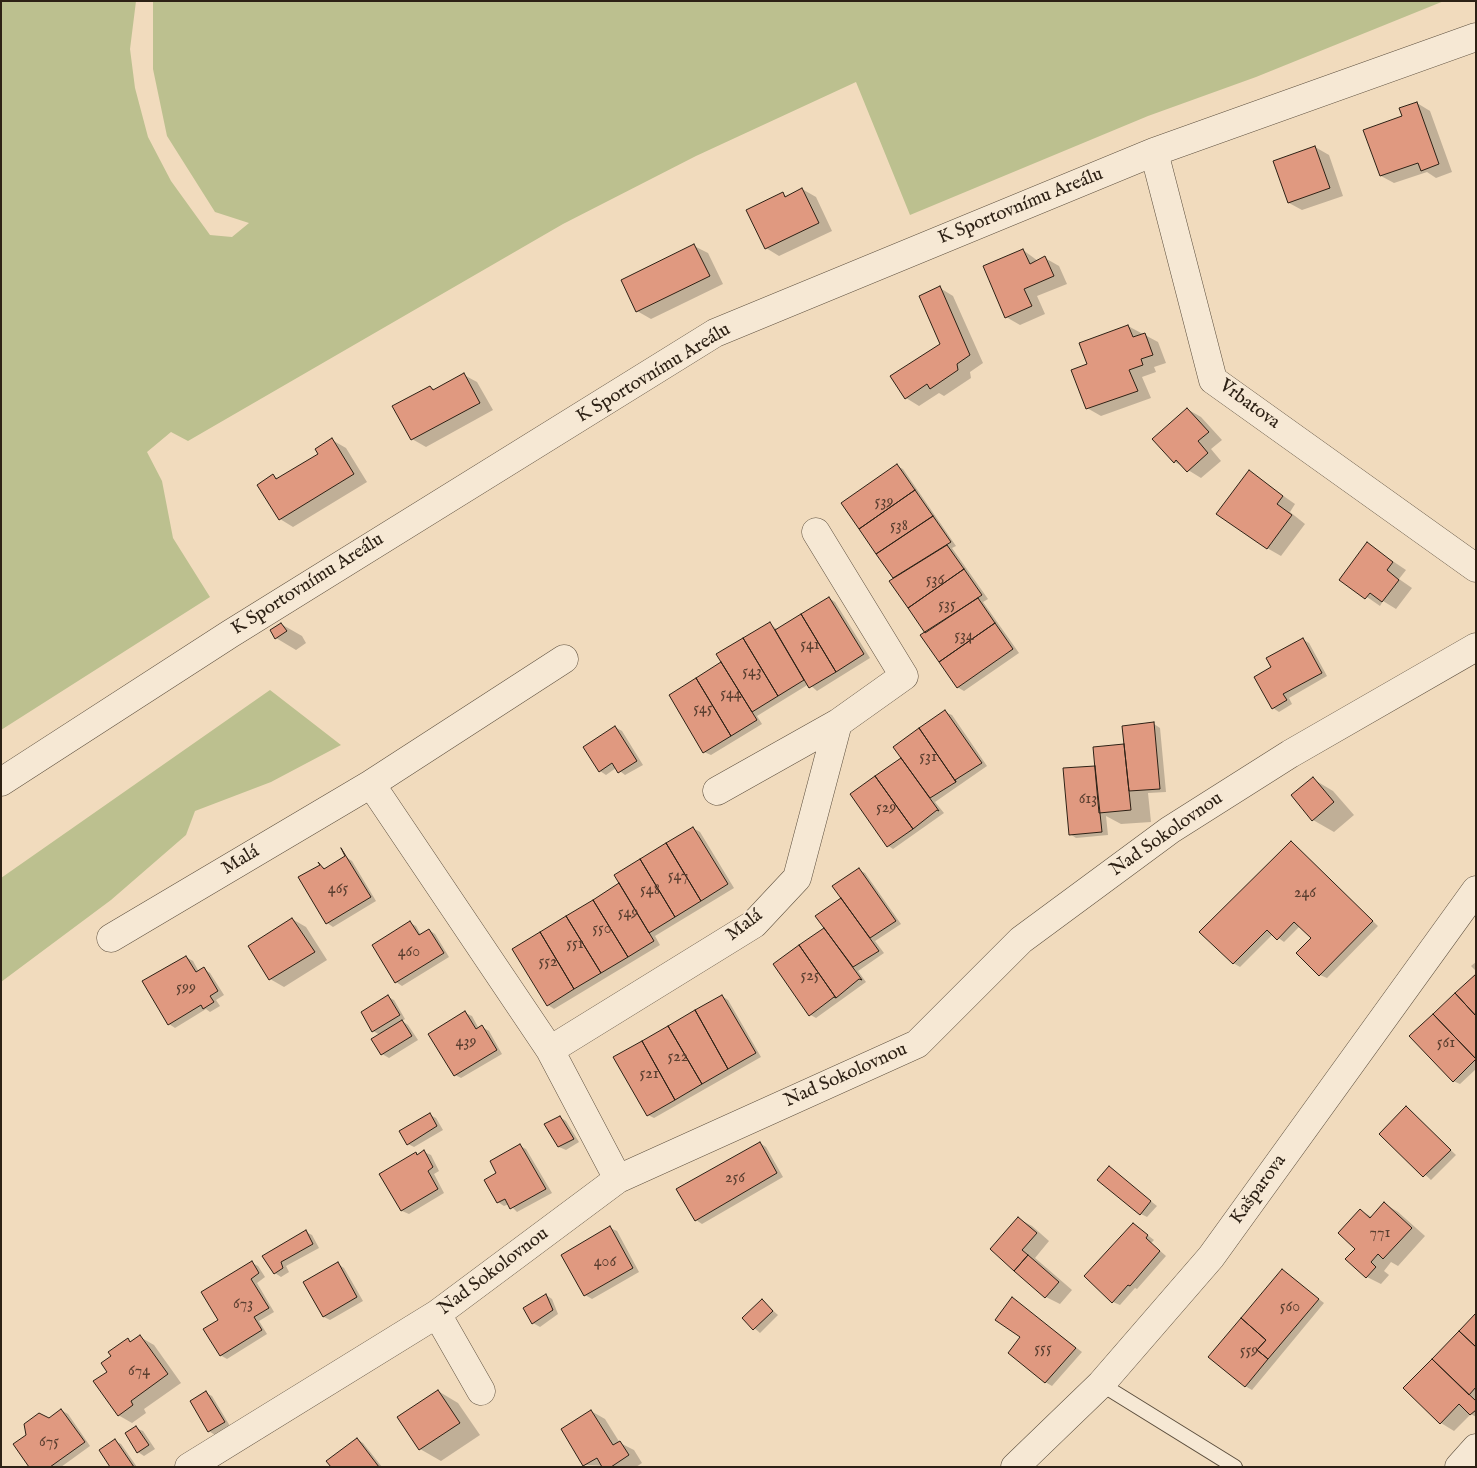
<!DOCTYPE html>
<meta charset="utf-8">
<style>
body{margin:0}
#map{position:relative;width:1477px;height:1468px;overflow:hidden;background:#f1dbbd;font-family:"IM FELL English",serif}
canvas{display:block}
.frame{position:absolute;inset:0;border:2px solid #2d2115;pointer-events:none}
</style>
<div id="map">
<canvas width="1477" height="1468"></canvas>
<div class="frame"></div>
</div>
<script>
const g = document.querySelector('canvas').getContext('2d');
g.lineJoin = 'round';
function fill(path, color) {
  g.fillStyle = color;
  g.fill(path, 'evenodd');
}
function toPath(rows) {
  const path = new Path2D();
  for (const r of rows) {
    path.moveTo(r[0], r[1]);
    for (let i = 2; i < r.length; i += 2) path.lineTo(r[i], r[i + 1]);
  }
  return path;
}
function strokePath(path, color, width, dash) {
  g.strokeStyle = color;
  g.lineWidth = width;
  g.lineCap = dash ? 'butt' : 'round';
  g.setLineDash(dash || []);
  g.stroke(path);
}
function write(font, color, halo, rows, align = 'center') {
  g.font = font + ' "IM FELL English",serif';
  g.lineWidth = 4;
  g.setLineDash([]);
  g.textBaseline = 'middle';
  g.strokeStyle = halo;
  g.fillStyle = color;
  for (const [text, x, y, turn = 0] of rows) {
    g.save();
    g.translate(x, y);
    g.rotate((+turn || 0) * Math.PI / 180);
    g.textAlign = isNaN(turn) ? turn : align;
    if (halo) g.strokeText(text, 0, 0);
    g.fillText(text, 0, 0);
    g.restore();
  }
}
fill(toPath([
 [1,1,136,1,130,49,135,88,148,137,171,181,210,235,232,237,249,223,215,212,167,136,153,69,153,1,1444,1,1256,77,1148,116,910,215,856,82,696,156,563,224,188,441,171,432,147,452,162,481,173,538,210,597,1,730],
 [270,690,341,745,271,782,195,811,186,835,111,900,1,982,1,878]
]), '#bcc08f');
fill(toPath([
 [1417,103,1430,111,1452,172,1436,178,1427,172,1394,183,1381,176,1404,117],
 [1315,147,1329,155,1343,196,1302,210,1289,203],
 [802,189,816,197,832,231,779,256,766,248,783,194,787,197],
 [694,246,708,253,723,284,651,319,637,311],
 [1023,250,1038,261,1045,258,1059,266,1067,284,1037,296,1045,314,1020,325,1006,317],
 [940,288,953,296,983,363,970,372,971,378,944,396,939,393,919,406,906,398,942,344],
 [1128,326,1158,342,1166,363,1154,367,1156,372,1142,377,1151,398,1101,416,1087,408,1089,365],
 [464,375,477,382,493,410,426,447,412,439,430,387,436,390],
 [1187,409,1201,417,1222,440,1211,449,1221,461,1201,478,1175,462,1154,439],
 [332,440,346,448,367,482,293,527,280,519,273,476,279,479,320,454],
 [897,466,903,469,956,546,952,548,988,599,983,602,1019,653,964,691,957,687,895,579,843,503],
 [1249,472,1295,504,1290,512,1305,524,1281,556,1267,548],
 [1367,544,1406,570,1399,579,1412,588,1396,609,1383,601,1380,606,1341,579],
 [829,598,835,602,870,658,817,691,809,684,757,716,762,724,711,755,704,752,723,663,770,624,778,630],
 [281,624,302,636,306,643,296,650,276,638],
 [1302,639,1309,643,1327,676,1289,698,1292,704,1279,712,1273,708,1272,667],
 [945,712,952,715,987,766,935,802,944,813,893,849,887,845,903,759],
 [1154,724,1160,728,1166,792,1148,793,1151,822,1121,824,1106,816,1108,835,1076,838,1070,834,1096,767],
 [615,727,622,731,643,765,625,775,616,768,606,775,600,771],
 [1313,779,1333,791,1354,815,1334,832,1313,820,1293,796],
 [693,828,700,832,734,888,655,936,660,945,554,1009,548,1005,621,884],
 [1291,842,1378,926,1327,978,1320,975,1312,938,1300,926,1284,942,1273,934,1240,967,1233,963],
 [346,857,352,861,376,901,333,927,327,923,320,866,327,869],
 [859,870,865,873,901,924,875,941,884,953,858,971,866,982,816,1018,809,1014,825,929],
 [292,919,306,927,327,960,284,987,270,979],
 [410,923,416,926,421,935,429,930,435,934,449,957,402,986,396,982],
 [186,957,193,961,199,972,204,969,210,973,224,995,216,1000,220,1006,210,1012,206,1009,175,1028,169,1024],
 [1476,962,1476,971,1471,966],
 [1476,976,1476,1069,1460,1084,1453,1081],
 [722,996,728,1000,761,1057,654,1118,648,1115],
 [388,997,394,1000,405,1019,402,1021,408,1025,418,1040,389,1058,382,1054,380,1035,373,1031],
 [465,1013,472,1016,479,1029,482,1027,489,1031,502,1054,461,1078,455,1075],
 [1406,1108,1456,1155,1431,1180,1381,1134],
 [430,1115,436,1118,443,1130,414,1147,408,1144],
 [560,1117,566,1121,579,1142,566,1150,559,1147,545,1125],
 [760,1143,766,1147,783,1177,702,1224,696,1220],
 [520,1146,526,1149,552,1193,517,1212,509,1204,504,1206,498,1202,498,1173],
 [424,1152,431,1155,439,1171,434,1174,444,1193,409,1214,402,1211,381,1174,416,1153,419,1155],
 [1109,1168,1157,1206,1147,1217,1141,1214],
 [1385,1204,1398,1212,1425,1236,1398,1266,1391,1262,1384,1271,1389,1275,1381,1284,1367,1277,1357,1249,1360,1210,1372,1217],
 [1019,1219,1032,1226,1049,1241,1035,1258,1072,1290,1060,1304,1046,1297,992,1249],
 [1133,1224,1154,1240,1151,1243,1166,1256,1137,1289,1135,1288,1120,1305,1113,1302],
 [610,1228,617,1231,639,1272,592,1299,585,1295],
 [306,1232,312,1235,319,1248,286,1266,289,1272,281,1277,275,1273,264,1256],
 [252,1263,258,1266,265,1277,257,1283,274,1312,259,1321,267,1334,227,1359,220,1355,220,1320],
 [338,1264,344,1268,363,1301,330,1320,324,1317],
 [1282,1271,1324,1303,1252,1390,1245,1386],
 [546,1295,552,1299,558,1314,540,1327,533,1323,525,1308],
 [762,1301,778,1315,760,1333,743,1318],
 [1018,1303,1082,1352,1052,1386,1045,1382,1021,1337],
 [1476,1315,1476,1417,1471,1414,1454,1431,1441,1423],
 [140,1337,154,1345,181,1383,144,1409,146,1413,132,1423,118,1415,109,1372,112,1356,128,1340,132,1342],
 [438,1391,458,1403,480,1435,441,1461,420,1449],
 [206,1393,212,1396,230,1426,215,1435,209,1431],
 [61,1410,68,1414,90,1446,61,1467,31,1467,49,1420],
 [591,1411,605,1419,620,1443,634,1450,642,1463,636,1467,584,1465],
 [136,1428,143,1431,155,1449,144,1456,138,1452],
 [357,1439,363,1443,382,1467,333,1467],
 [115,1441,121,1444,137,1467,111,1467]
]), '#0003');
const building = toPath([
 [1417,102,1439,164,1421,171,1418,163,1380,176,1363,130,1402,116,1399,108,1417,102],
 [1315,146,1330,188,1288,203,1273,161,1315,146],
 [802,188,819,223,765,249,746,210,783,192,785,197,802,188],
 [694,244,710,276,636,312,621,280,694,244],
 [1023,249,1030,264,1045,256,1054,276,1024,289,1032,306,1005,318,983,266,1023,249],
 [940,286,970,355,957,364,958,370,930,389,927,384,905,399,890,376,940,344,919,296,940,286],
 [1128,325,1133,337,1145,333,1153,355,1141,359,1143,365,1129,370,1138,391,1086,409,1071,370,1087,364,1079,343,1128,325],
 [464,373,480,403,411,440,392,406,430,386,433,390,464,373],
 [1187,408,1209,432,1198,441,1208,453,1187,472,1176,460,1174,463,1152,439,1187,408],
 [332,438,354,474,279,520,257,485,273,474,276,479,318,454,315,449,332,438],
 [897,464,915,490,859,529,841,503,897,464],
 [1249,470,1283,496,1277,504,1292,515,1267,549,1216,514,1249,470],
 [915,490,933,516,876,554,859,529,915,490],
 [933,516,951,542,893,578,876,554,933,516],
 [1367,542,1393,562,1387,570,1399,580,1382,602,1370,593,1365,599,1339,580,1367,542],
 [947,545,964,569,908,608,889,581,947,545],
 [964,569,982,595,925,633,908,608,964,569],
 [829,597,864,654,836,672,801,614,829,597],
 [978,598,995,623,939,662,920,635,978,598],
 [801,614,836,672,809,688,775,630,801,614],
 [770,622,804,680,778,696,743,638,770,622],
 [281,623,287,631,275,639,270,630,281,623],
 [995,623,1013,649,957,688,939,662,995,623],
 [743,638,778,696,752,712,716,654,743,638],
 [1303,638,1322,673,1283,694,1287,700,1272,709,1254,677,1271,667,1266,658,1303,638],
 [721,662,757,720,731,736,696,678,721,662],
 [696,678,731,736,703,753,669,695,696,678],
 [945,710,982,763,955,780,956,782,919,728,945,710],
 [1154,722,1160,789,1129,791,1122,726,1154,722],
 [615,726,637,761,618,773,612,763,599,772,583,747,615,726],
 [919,728,956,782,930,798,893,747,919,728],
 [1124,744,1131,810,1099,813,1093,747,1124,744],
 [901,758,939,811,937,810,913,829,875,776,901,758],
 [1095,766,1102,832,1069,835,1063,768,1095,766],
 [875,776,913,829,887,847,850,794,875,776],
 [1313,777,1334,802,1312,821,1291,795,1313,777],
 [693,827,728,884,701,901,666,843,693,827],
 [1291,841,1373,921,1319,976,1296,953,1311,938,1294,922,1277,940,1267,930,1233,964,1199,932,1291,841],
 [666,843,701,901,675,917,640,859,666,843],
 [341,848,371,897,326,924,298,877,320,865,318,862,324,869,345,856,341,848],
 [640,859,675,917,649,933,614,875,640,859],
 [859,868,896,921,870,938,832,886,859,868],
 [619,883,654,941,628,957,593,900,619,883],
 [841,898,879,951,853,967,815,916,841,898],
 [593,900,628,957,601,973,566,916,593,900],
 [566,916,601,973,574,989,540,932,566,916],
 [292,918,315,952,269,980,248,946,292,918],
 [410,921,419,935,429,929,444,953,395,983,372,945,410,921],
 [824,928,862,980,859,979,836,998,799,945,824,928],
 [540,932,574,989,547,1006,512,949,540,932],
 [799,945,836,998,834,997,809,1016,773,964,799,945],
 [186,956,196,972,204,967,218,991,210,996,214,1002,203,1009,201,1005,168,1025,142,981,186,956],
 [1476,974,1476,1016,1455,993,1476,974],
 [1455,993,1476,1016,1476,1059,1433,1014,1455,993],
 [388,995,400,1015,372,1032,361,1012,388,995],
 [722,995,756,1053,728,1069,695,1010,722,995],
 [695,1010,728,1069,702,1084,668,1026,695,1010],
 [465,1011,476,1029,482,1025,497,1050,454,1076,428,1034,465,1011],
 [1433,1014,1476,1059,1453,1082,1409,1036,1433,1014],
 [402,1020,412,1036,381,1055,371,1039,402,1020],
 [668,1026,702,1084,675,1100,642,1041,668,1026],
 [642,1041,675,1100,647,1116,613,1057,642,1041],
 [1406,1106,1451,1150,1423,1177,1379,1134,1406,1106],
 [430,1113,437,1126,407,1145,399,1131,430,1113],
 [560,1116,574,1139,558,1147,544,1124,560,1116],
 [760,1142,777,1173,695,1221,676,1189,760,1142],
 [520,1144,546,1189,510,1209,505,1199,497,1203,484,1180,496,1173,490,1161,520,1144],
 [424,1150,433,1167,428,1171,438,1189,401,1211,379,1174,416,1152,417,1155,424,1150],
 [1109,1166,1151,1201,1140,1215,1097,1180,1109,1166],
 [1384,1202,1412,1228,1383,1259,1378,1254,1371,1262,1376,1267,1366,1278,1345,1259,1355,1249,1338,1233,1360,1209,1370,1218,1384,1202],
 [1018,1217,1037,1233,1022,1250,1028,1255,1014,1271,990,1249,1018,1217],
 [1133,1223,1148,1235,1146,1238,1160,1251,1130,1286,1128,1285,1112,1303,1084,1276,1133,1223],
 [610,1226,633,1268,584,1296,561,1255,610,1226],
 [306,1230,313,1244,281,1262,283,1268,274,1274,262,1256,306,1230],
 [1028,1255,1059,1282,1045,1298,1014,1271,1028,1255],
 [252,1261,259,1273,251,1279,269,1308,254,1317,262,1330,220,1356,203,1329,218,1320,201,1292,252,1261],
 [338,1262,357,1297,323,1317,303,1282,338,1262],
 [1282,1269,1319,1299,1268,1359,1257,1350,1266,1340,1241,1318,1282,1269],
 [546,1294,553,1310,532,1324,523,1308,546,1294],
 [1012,1297,1076,1348,1045,1383,1008,1353,1020,1337,995,1320,1012,1297],
 [762,1299,773,1311,753,1330,742,1318,762,1299],
 [1476,1313,1476,1347,1459,1331,1476,1313],
 [1241,1318,1266,1340,1257,1350,1268,1359,1245,1387,1208,1357,1241,1318],
 [1459,1331,1476,1347,1476,1387,1469,1395,1432,1359,1459,1331],
 [140,1335,168,1374,131,1401,133,1405,118,1416,93,1381,107,1372,101,1363,111,1356,108,1352,128,1338,130,1342,140,1335],
 [1432,1359,1476,1401,1476,1410,1470,1415,1459,1404,1440,1424,1403,1388,1432,1359],
 [438,1390,460,1423,419,1450,397,1417,438,1390],
 [206,1391,225,1422,208,1432,190,1401,206,1391],
 [61,1409,85,1442,50,1467,29,1467,13,1444,26,1435,24,1424,39,1413,49,1418,61,1409],
 [591,1410,613,1445,620,1441,629,1455,611,1467,602,1467,597,1458,583,1466,561,1429,591,1410],
 [136,1426,149,1445,137,1453,125,1433,136,1426],
 [357,1438,379,1467,331,1467,326,1461,357,1438],
 [115,1439,134,1467,110,1467,99,1450,115,1439]
]);
fill(building, '#e09980');
strokePath(building, '#2d2115', 1);
const lane = toPath([
 [1101,1384,1235,1467]
]);
const street = toPath([
 [1154,152,1213,380,1476,568],
 [564,659,371,784,550,1050,618,1179],
 [1,782,230,634,715,333,1154,152,1476,37],
 [717,791,838,723],
 [111,938,371,784],
 [550,1050,754,924,797,878,838,723,904,676,816,532],
 [437,1314,481,1391],
 [189,1467,437,1314,618,1179,917,1044,1021,940,1170,830,1290,754,1476,647],
 [1015,1467,1101,1384,1211,1257,1476,890],
 [1459,1467,1476,1448]
]);
strokePath(lane, '#5e503f', 16);
strokePath(street, '#5e503f', 29);
strokePath(lane, '#f6e8d4', 14);
strokePath(street, '#f6e8d4', 28);
write('16px', '#5a3f30', null, [
 ["539",884,503],
 ["538",899,527],
 ["536",935,581],
 ["535",947,606],
 ["534",964,637],
 ["541",810,646],
 ["543",752,673],
 ["544",731,695],
 ["545",703,710],
 ["531",928,758],
 ["613",1088,800],
 ["529",886,809],
 ["547",678,877],
 ["465",338,890],
 ["548",650,891],
 ["246",1305,894],
 ["549",628,914],
 ["550",602,930],
 ["551",575,945],
 ["460",409,953],
 ["552",548,963],
 ["525",810,977],
 ["599",186,989],
 ["439",466,1043],
 ["561",1446,1044],
 ["522",678,1058],
 ["521",649,1075],
 ["256",735,1179],
 ["771",1380,1234],
 ["406",605,1263],
 ["673",243,1305],
 ["560",1290,1308],
 ["555",1043,1350],
 ["559",1249,1352],
 ["674",139,1372],
 ["675",49,1443]
]);
write('19px', '#2d2115', '#f6e8d4', [
 ["K Sportovnímu Areálu",1021,207,-22],
 ["K Sportovnímu Areálu",654,374,-31],
 ["Vrbatova",1249,405,36],
 ["K Sportovnímu Areálu",308,585,-32],
 ["Nad Sokolovnou",1167,835,-35],
 ["Malá",241,861,-31],
 ["Malá",745,926,-37],
 ["Nad Sokolovnou",846,1076,-24],
 ["Kašparova",1259,1190,-54],
 ["Nad Sokolovnou",494,1272,-37]
]);
</script>
